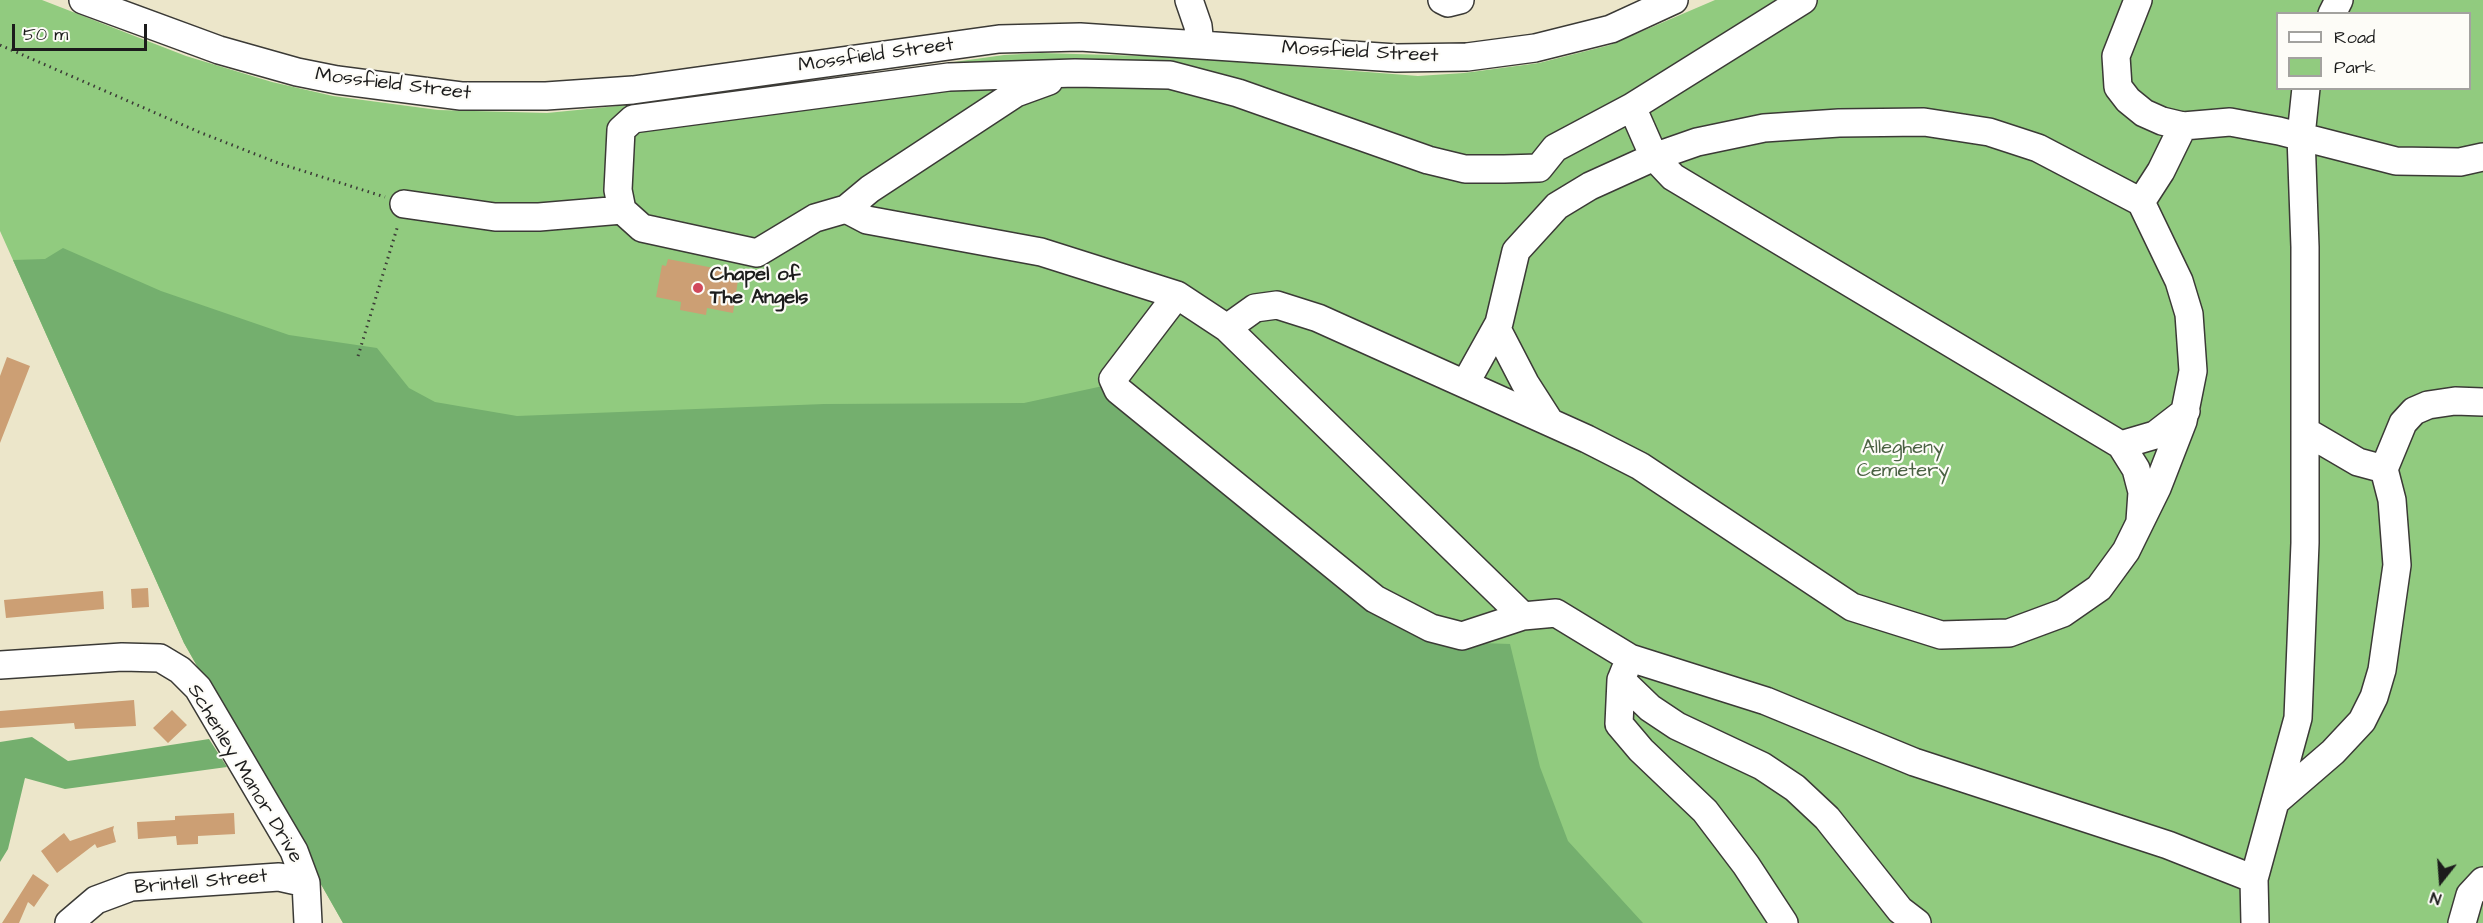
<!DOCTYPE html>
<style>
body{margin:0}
#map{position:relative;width:2483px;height:923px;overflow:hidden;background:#ece6ca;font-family:"Architects Daughter",sans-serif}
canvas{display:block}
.legend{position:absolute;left:2276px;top:12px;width:195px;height:78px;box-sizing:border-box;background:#fdfcf7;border:2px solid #a3a29f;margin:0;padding:8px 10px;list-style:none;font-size:18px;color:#1c1c1c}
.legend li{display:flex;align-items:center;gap:12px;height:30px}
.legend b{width:30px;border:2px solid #a3a29f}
.north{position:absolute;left:2411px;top:851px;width:60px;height:60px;-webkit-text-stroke:4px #fdfcf7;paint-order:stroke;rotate:197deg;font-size:16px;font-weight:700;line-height:24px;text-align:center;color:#1c1c1c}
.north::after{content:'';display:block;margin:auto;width:21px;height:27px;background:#1c1c1c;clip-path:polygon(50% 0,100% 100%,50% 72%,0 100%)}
.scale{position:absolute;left:12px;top:24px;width:135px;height:27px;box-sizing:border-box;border:3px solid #1c1c1c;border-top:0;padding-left:8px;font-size:18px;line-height:21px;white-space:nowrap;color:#1c1c1c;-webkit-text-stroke:4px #fdfcf7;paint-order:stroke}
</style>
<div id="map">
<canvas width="2483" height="923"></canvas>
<ul class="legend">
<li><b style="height:8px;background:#fff"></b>Road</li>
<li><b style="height:16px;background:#91cb7f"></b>Park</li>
</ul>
<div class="north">N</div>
<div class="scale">50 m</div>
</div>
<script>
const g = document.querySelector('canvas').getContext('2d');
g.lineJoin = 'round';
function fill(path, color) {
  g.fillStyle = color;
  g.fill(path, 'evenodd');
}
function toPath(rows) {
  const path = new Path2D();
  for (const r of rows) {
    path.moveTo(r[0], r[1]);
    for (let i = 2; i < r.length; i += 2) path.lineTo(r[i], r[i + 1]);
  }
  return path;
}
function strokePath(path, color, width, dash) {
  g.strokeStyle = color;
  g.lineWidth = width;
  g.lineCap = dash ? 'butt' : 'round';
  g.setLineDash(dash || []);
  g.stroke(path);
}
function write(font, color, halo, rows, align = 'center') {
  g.font = font + ' "Architects Daughter",sans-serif';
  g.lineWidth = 4.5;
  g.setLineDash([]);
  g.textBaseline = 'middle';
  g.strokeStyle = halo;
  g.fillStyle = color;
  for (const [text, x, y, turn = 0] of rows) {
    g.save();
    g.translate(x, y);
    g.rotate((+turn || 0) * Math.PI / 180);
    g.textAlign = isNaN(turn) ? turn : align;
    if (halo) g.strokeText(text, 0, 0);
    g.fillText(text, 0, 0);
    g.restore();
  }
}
fill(toPath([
 [0,0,42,0,186,56,272,82,333,96,438,110,547,113,688,99,1004,55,1042,53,1177,57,1418,76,1464,73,1539,63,1610,45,1715,0,2483,0,2483,923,343,923,184,643,0,231],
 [2278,14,2470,14,2470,88,2278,88]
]), '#91cb7f');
fill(toPath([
 [63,248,161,291,289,335,377,348,409,388,435,402,517,416,824,404,1024,403,1103,386,1338,573,1480,643,1510,644,1540,767,1568,841,1643,923,343,923,184,643,13,260,45,259],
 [32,737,68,761,209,739,227,767,65,789,25,778,8,849,0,862,0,742]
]), '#74af6e');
fill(toPath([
 [668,259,739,273,733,313,707,308,706,315,680,310,681,302,656,297,662,265,666,266],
 [7,357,30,366,0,443,0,376],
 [148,588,149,607,132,608,131,589],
 [103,591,104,609,6,618,4,600],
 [134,700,136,726,75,729,74,723,0,728,0,711],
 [172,710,187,725,168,743,153,728],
 [234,813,235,834,198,836,198,844,177,845,176,836,138,839,137,822,175,820,175,816],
 [114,826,113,830,116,842,97,848,95,844,57,873,41,851,64,833,70,841],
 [33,874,49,885,34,907,28,902,19,923,2,923]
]), '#cc9f74');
const minor = toPath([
 [83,0,219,50,297,72,337,80,461,96,546,96,633,90,999,39,1080,37,1396,58,1467,57,1535,48,1611,29,1674,0],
 [1189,0,1198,26,1200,45],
 [1442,0,1448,3,1460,0],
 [2138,0,2116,56,2118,87,2128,100,2144,113,2162,121,2183,126],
 [2332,14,2339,0],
 [1632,107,1803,0],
 [2141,202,2161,171,2183,126,2230,122,2279,131,2396,161,2460,162,2483,157],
 [404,204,495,217,539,217,622,210],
 [846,209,870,189,1016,93,1049,81],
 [1177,295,1113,379,1118,390,1375,599,1431,628,1462,636,1523,616],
 [1227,328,1255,308,1277,305,1318,318,1587,439,1640,466,1852,607,1941,635,2009,633,2063,613,2099,588,2126,551,2157,488,2183,421,2193,371,2189,314,2179,281,2141,202,2038,148,1989,132,1924,122,1839,123,1764,128,1697,142,1654,157,1590,186,1557,206,1516,251,1499,323,1465,384],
 [1497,329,1525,383,1550,422],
 [2121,445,2155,435,2186,411],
 [2384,469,2403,423,2414,411,2428,405,2455,401,2483,402],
 [2140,521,2142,492,2136,469,2121,445,1673,177,1654,157,1632,107,1555,148,1539,168,1504,169,1465,169,1428,160,1238,93,1170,75,1075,73,949,77,633,119,621,130,618,190,622,210,642,228,757,253,815,218,846,209,867,220,1041,252,1177,295,1227,328,1523,616,1556,613,1630,658,1766,701,1914,762,2168,845,2254,879],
 [0,665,122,657,160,658,180,670,198,688,294,851,306,883,308,923],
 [1625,670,1621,680,1619,724,1641,750,1705,811,1746,865,1784,923],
 [1621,680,1650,708,1677,726,1762,766,1795,788,1827,818,1900,910,1917,923],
 [2275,802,2333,752,2362,721,2374,697,2382,670,2397,565,2392,500,2384,469,2358,462,2305,431],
 [69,923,96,900,131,887,279,877,306,883],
 [2255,923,2254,879,2298,718,2305,543,2305,247,2301,136,2306,88],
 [2462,923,2470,895,2483,881]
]);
strokePath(minor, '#3b3a36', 30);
strokePath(toPath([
 [0,45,199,132,278,163,385,197],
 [358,356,398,225]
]), '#3b3a36', 3, [1.5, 4.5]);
strokePath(minor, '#fff', 27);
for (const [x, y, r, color] of [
 [698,288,6,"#d1495b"]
]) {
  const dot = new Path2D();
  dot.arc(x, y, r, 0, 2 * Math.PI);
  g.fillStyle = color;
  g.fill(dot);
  strokePath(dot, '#fdfcf7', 2);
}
write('20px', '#1c1c1c', '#fdfcf7', [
 ["Mossfield Street",1360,53,3],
 ["Mossfield Street",876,56,-8],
 ["Mossfield Street",393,85,7],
 ["Schenley Manor Drive",244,774,59],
 ["Brintell Street",201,883,-5]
]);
write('bold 20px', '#1c1c1c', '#fdfcf7', [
 ["Chapel of",710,276],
 ["The Angels",710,299]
], 'left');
write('20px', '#4b6244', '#fdfcf7', [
 ["Allegheny",1903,449],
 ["Cemetery",1903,472]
]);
</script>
